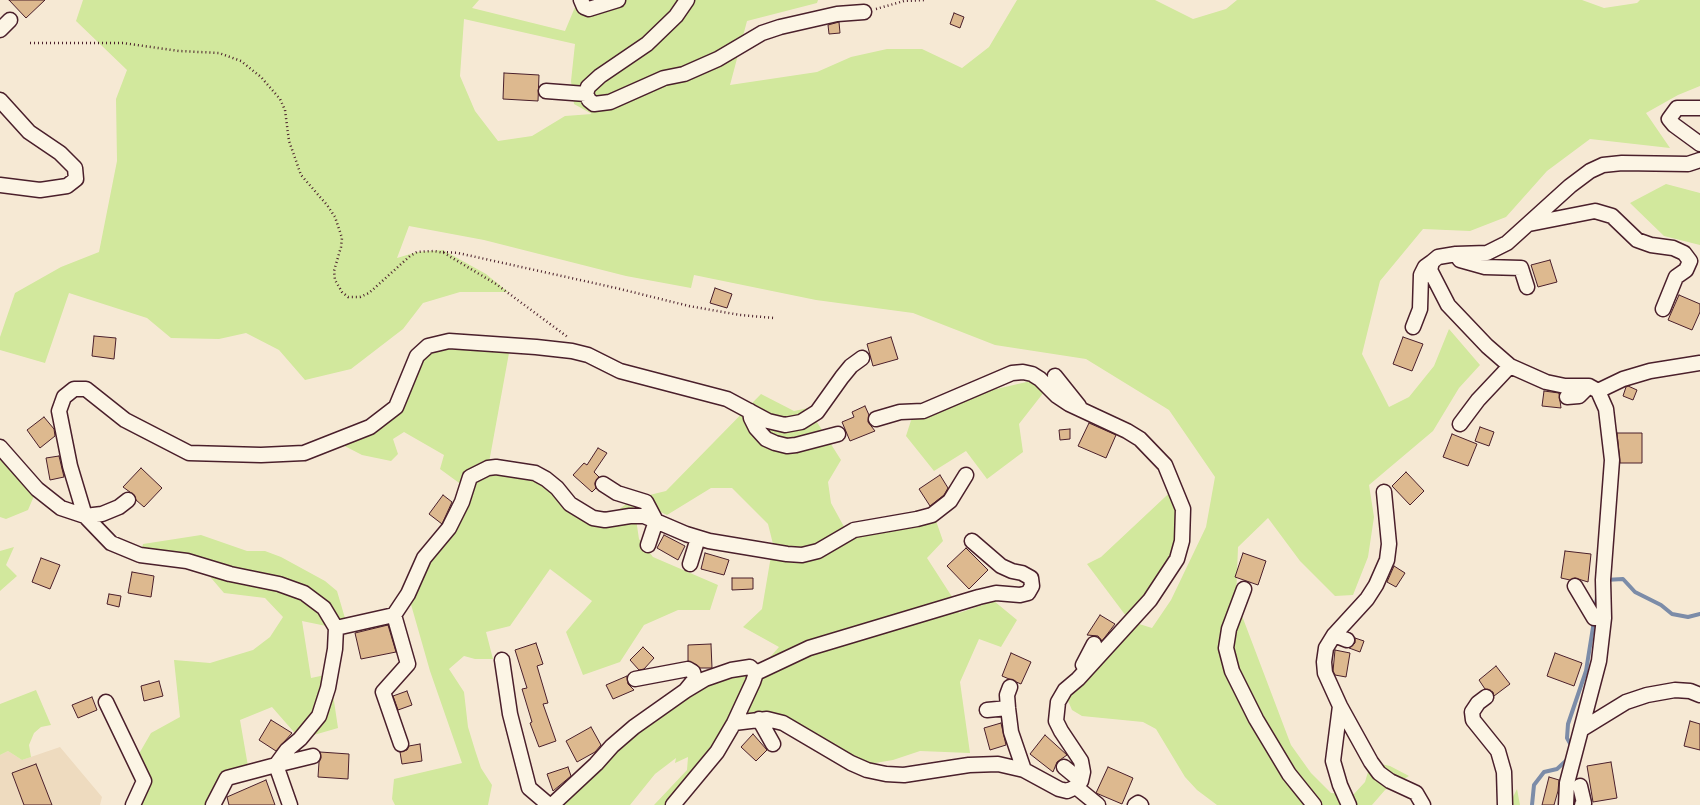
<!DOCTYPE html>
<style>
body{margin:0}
canvas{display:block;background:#f6e9d4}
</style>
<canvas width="1700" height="805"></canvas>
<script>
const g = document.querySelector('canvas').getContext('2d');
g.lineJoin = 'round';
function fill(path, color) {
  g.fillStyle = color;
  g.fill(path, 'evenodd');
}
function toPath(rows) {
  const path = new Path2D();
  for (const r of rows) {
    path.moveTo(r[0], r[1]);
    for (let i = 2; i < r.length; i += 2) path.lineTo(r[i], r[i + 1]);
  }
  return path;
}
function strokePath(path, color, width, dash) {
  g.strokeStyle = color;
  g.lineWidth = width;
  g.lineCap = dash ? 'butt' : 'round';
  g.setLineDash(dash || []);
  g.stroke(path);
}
fill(toPath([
 [60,747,102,797,100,805,0,805,0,755,8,751,22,760]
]), '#eedbbf');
fill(toPath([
 [83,0,479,0,472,8,565,31,578,0,818,0,817,3,747,21,730,85,817,72,851,57,887,49,922,49,962,68,989,47,1017,0,1155,0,1193,19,1226,9,1237,0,1582,0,1604,8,1637,3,1640,0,1700,0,1700,86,1678,95,1646,113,1670,148,1590,139,1547,171,1506,217,1470,231,1423,229,1380,281,1362,354,1389,407,1409,397,1434,366,1449,329,1480,365,1459,388,1433,431,1369,485,1374,517,1368,557,1353,595,1335,596,1300,561,1268,518,1238,547,1236,600,1291,745,1311,773,1331,793,1353,795,1365,782,1371,762,1390,766,1409,776,1385,790,1372,805,1217,805,1197,790,1185,777,1156,729,1143,722,1082,716,1072,710,1065,694,1080,664,1129,620,1087,564,1101,557,1180,483,1184,493,1180,545,1136,623,1152,628,1171,600,1206,527,1215,477,1169,410,1086,359,995,345,913,313,816,300,694,275,691,288,626,276,484,240,409,226,397,258,417,252,443,250,486,274,508,292,460,292,423,303,403,329,351,369,305,380,279,350,246,333,219,339,171,338,147,318,69,293,45,363,0,350,0,337,15,293,61,267,99,252,117,161,116,99,127,70,76,21],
 [464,19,575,44,571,81,574,104,592,114,565,116,532,136,498,141,475,111,460,76],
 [1666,184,1700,193,1700,245,1664,236,1630,203],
 [428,346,506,347,509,353,488,468,545,481,568,502,610,516,633,499,666,491,761,394,794,411,808,408,841,460,828,482,831,503,848,534,933,512,943,541,927,558,956,603,959,613,994,601,1017,620,1001,647,979,639,960,682,970,753,920,751,893,760,863,765,793,724,734,723,673,805,654,805,687,770,688,757,675,763,676,758,655,774,630,805,552,805,596,764,705,679,756,673,779,647,743,627,762,609,773,544,768,524,732,488,711,488,667,515,633,499,639,539,653,557,718,585,710,610,678,610,644,625,620,662,583,675,566,632,592,601,550,569,510,626,486,632,493,659,475,659,464,656,449,669,464,692,468,727,475,750,481,768,492,785,488,805,395,805,392,799,394,779,462,763,430,671,408,594,466,488,440,469,444,455,404,432,393,439,398,454,391,461,362,455,335,441,396,407],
 [1035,380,1051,383,1019,424,1023,452,987,479,966,451,934,471,906,436,915,408],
 [0,447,37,489,28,510,6,519,0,517],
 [201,535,247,551,265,551,281,557,325,581,337,591,347,625,336,628,302,621,311,678,330,674,338,728,300,739,272,707,240,720,249,772,227,778,213,805,140,805,136,759,151,733,180,717,174,660,210,663,253,650,270,637,283,617,265,598,224,593,200,565,140,555,143,544],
 [14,547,6,565,17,576,0,591,0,551],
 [36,690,51,725,41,727,34,733,29,745,31,757,22,760,8,751,0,755,0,704],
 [1517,789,1520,805,1509,805]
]), '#d2e89d');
strokePath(toPath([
 [1605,580,1623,579,1635,592,1661,605,1672,614,1688,617,1700,614],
 [1595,612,1597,597],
 [1572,747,1567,738,1568,724,1586,671,1594,621],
 [1532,805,1534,785,1544,772,1557,769,1569,758]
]), '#7c8ca8', 4);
const building = toPath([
 [9,0,45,0,26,18,9,0],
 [954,13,964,17,960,28,950,24,954,13],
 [839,22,840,33,829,34,828,25,839,22],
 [504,73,539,75,538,101,503,99,504,73],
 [1550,260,1557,282,1538,287,1531,265,1550,260],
 [715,288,732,294,727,308,710,303,715,288],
 [1679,295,1700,304,1700,312,1692,330,1668,320,1679,295],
 [94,336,116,338,114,359,92,356,94,336],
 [891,337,898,359,873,366,867,344,891,337],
 [1403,337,1423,344,1412,371,1393,364,1403,337],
 [1628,386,1637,390,1633,400,1623,396,1626,387,1628,386],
 [1544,391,1559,393,1561,408,1542,406,1544,391],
 [865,406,869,415,868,422,875,431,850,441,842,422,854,417,852,412,865,406],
 [44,417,54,429,55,436,40,448,27,430,44,417],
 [1089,423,1116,435,1106,458,1078,446,1089,423],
 [1480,427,1494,432,1489,446,1475,441,1480,427],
 [1070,429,1070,439,1060,440,1059,430,1070,429],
 [1617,433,1642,433,1642,463,1620,463,1617,433],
 [1452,434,1477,444,1468,466,1443,457,1452,434],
 [598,448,607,453,594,472,599,477,595,483,596,488,592,492,573,475,584,463,587,465,598,448],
 [59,456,64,477,50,480,46,458,59,456],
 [141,468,162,488,144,507,136,500,134,495,123,487,141,468],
 [1406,472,1424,491,1410,505,1392,486,1406,472],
 [940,475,948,488,944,495,930,506,919,489,940,475],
 [443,495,452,502,442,524,429,514,443,495],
 [664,535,685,546,678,560,657,548,664,535],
 [966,548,988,570,969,589,947,566,966,548],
 [1565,551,1591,554,1588,582,1575,578,1570,580,1561,578,1565,551],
 [705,553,729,560,724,575,701,569,705,553],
 [1243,553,1266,561,1258,585,1235,577,1243,553],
 [41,558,60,565,50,589,32,582,41,558],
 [1394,566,1405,573,1396,587,1387,582,1394,566],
 [132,572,154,576,151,597,128,593,132,572],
 [732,578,753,578,753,589,732,590,732,578],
 [109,594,121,596,119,607,107,604,109,594],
 [1100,615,1115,624,1102,641,1098,636,1087,635,1100,615],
 [388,625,396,652,361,659,355,633,388,625],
 [1355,638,1364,641,1360,652,1349,648,1355,643,1355,638],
 [536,643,543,664,537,666,548,703,543,704,556,741,539,747,530,723,532,722,522,689,527,688,515,650,536,643],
 [711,644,712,668,700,668,697,665,688,661,688,645,711,644],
 [643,647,654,658,644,669,639,670,630,660,643,647],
 [1335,650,1350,653,1346,677,1335,675,1333,671,1335,650],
 [1011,653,1031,662,1021,684,1002,676,1011,653],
 [1555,653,1582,663,1574,686,1547,676,1555,653],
 [1496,666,1510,684,1494,696,1493,692,1485,689,1479,680,1496,666],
 [627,676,628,684,634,690,613,699,606,685,627,676],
 [159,681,163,696,144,701,141,686,159,681],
 [407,691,412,705,398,710,393,696,407,691],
 [92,697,97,710,78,718,72,705,92,697],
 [271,720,292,733,276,751,259,740,271,720],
 [1690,721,1700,724,1700,750,1684,746,1690,721],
 [1001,723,1006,745,990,750,984,728,1001,723],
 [591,727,601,745,595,752,577,762,566,741,591,727],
 [753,734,767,750,756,761,741,747,753,734],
 [1045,735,1067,755,1057,762,1053,772,1030,754,1045,735],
 [420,744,422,761,402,764,400,752,407,750,409,746,420,744],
 [320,752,349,754,348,779,318,777,319,762,321,758,320,752],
 [1611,762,1617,798,1593,802,1587,766,1611,762],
 [36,764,52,805,24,805,12,773,36,764],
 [568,767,571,776,553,791,547,774,568,767],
 [1108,767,1133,778,1122,804,1096,793,1108,767],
 [1549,777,1559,780,1558,791,1554,805,1542,805,1549,777],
 [266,780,275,805,229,805,227,797,266,780]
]);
fill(building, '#ddb98f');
strokePath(building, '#4a1f2b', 1);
const minor = toPath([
 [581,0,584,7,589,9,618,0],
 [687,0,676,16,647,44,600,76,588,87,586,94,589,100,594,104,610,102,664,78,684,74,718,59,762,33,780,27,837,14,864,12],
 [0,30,10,20],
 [546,91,586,94],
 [0,100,29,132,60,153,75,168,76,179,67,186,40,190,0,185],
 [1700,108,1677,108,1669,119,1674,125,1700,144],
 [1529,224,1595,211,1612,216,1637,240,1651,245,1673,248,1684,253,1690,261,1686,270,1676,277,1663,309],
 [1456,254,1460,260,1485,267,1521,268,1527,287],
 [1413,327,1420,309,1421,275,1425,267,1432,262],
 [1055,376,1079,406],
 [1598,391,1623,379,1650,371,1700,363],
 [1567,397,1579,396,1589,386],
 [750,411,751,418,756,428,766,439,775,443,787,446,796,445,838,434],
 [1460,424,1478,400,1510,366],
 [0,447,37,489,61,508,85,516,111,543,140,555,187,561,230,574,279,584,304,593,324,608,336,628,394,615,408,594,424,558,449,528,462,502,470,477,488,468,496,467,535,473,546,479,557,488,570,504,593,518,605,520,630,516,644,516,686,534,709,541,787,554,802,555,818,551,854,530,917,519,932,515,950,501,966,475],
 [603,484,617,493,646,502,656,521,648,545],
 [1384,492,1389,544,1387,560,1376,585,1367,599,1334,635,1326,648,1324,662,1325,673,1340,706,1371,762,1379,773,1390,781,1416,793,1423,805],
 [128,500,119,507,102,514,85,516,70,466,59,411,64,397,74,389,86,389,125,420,189,453,261,455,304,453,370,427,396,407,417,356,428,346,449,341,536,347,572,351,588,355,620,371,727,399,768,421,785,425,801,422,817,412,842,377,851,366,862,358],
 [690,564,698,538],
 [1575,586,1594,618,1604,618],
 [1244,589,1229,629,1226,648,1232,671,1256,719,1289,774,1314,805],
 [394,615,408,664,383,692,401,744],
 [1334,635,1347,640],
 [502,660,510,714,529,788,549,805],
 [1083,665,1094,644],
 [635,679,688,669,693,672,695,679,686,690],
 [1010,687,1007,695,1008,708,1011,732,1024,770],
 [1486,697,1478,703,1472,712,1473,720,1498,751,1504,772,1505,805],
 [106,702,144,781,133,805],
 [1340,706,1333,761,1340,785,1349,805],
 [987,710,1008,708],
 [759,719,773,744],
 [734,723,767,719,783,723,851,763,867,770,886,774,904,775,969,765,998,764,1024,770,1059,789,1067,791,1076,787,1081,781,1083,772,1081,761,1061,731,1056,721,1058,702,1065,690,1078,679,1150,600,1177,559,1182,541,1183,509,1165,465,1140,439,1127,431,1069,404,1057,396,1040,379,1032,374,1023,372,1012,373,923,411,900,412,876,419],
 [1582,729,1626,702,1647,695,1675,690,1690,691,1700,695],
 [276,765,287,750,300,739,319,716,328,688,335,649,336,628],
 [276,765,313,756],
 [1064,767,1081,781],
 [1580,786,1584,803,1582,805],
 [1076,787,1098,805],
 [213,805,227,778,276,765,290,805],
 [552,805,596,764,612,746,634,727,685,691,705,679,731,670,750,667,756,673],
 [673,805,717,752,734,723,753,682,756,673,809,648,979,597,996,593,1020,595,1028,593,1032,586,1031,578,1022,573,1012,571,1001,566,972,541],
 [1135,805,1138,803,1141,805],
 [1566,805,1567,783,1599,661,1604,618,1603,580,1612,460,1606,409,1598,391,1589,386,1565,386,1546,382,1510,366,1487,346,1448,305,1430,270,1432,262,1438,257,1456,254,1487,253,1507,243,1570,186,1590,171,1603,165,1622,163,1688,164,1700,160]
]);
strokePath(minor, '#4a1f2b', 17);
strokePath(toPath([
 [876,9,904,1,926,0],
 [30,43,123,43,179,51,219,53,241,61,261,77,280,99,285,110,289,141,301,175,327,205,335,217,342,238,341,247,334,271,335,280,342,292,348,297,360,297,369,293,410,256,417,252,434,251,444,253,496,284,569,338],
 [443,252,458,253,616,288,689,306,740,315,774,318]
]), '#4a1f2b', 2.5, [1, 3]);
strokePath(minor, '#fcf5e5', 14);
</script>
